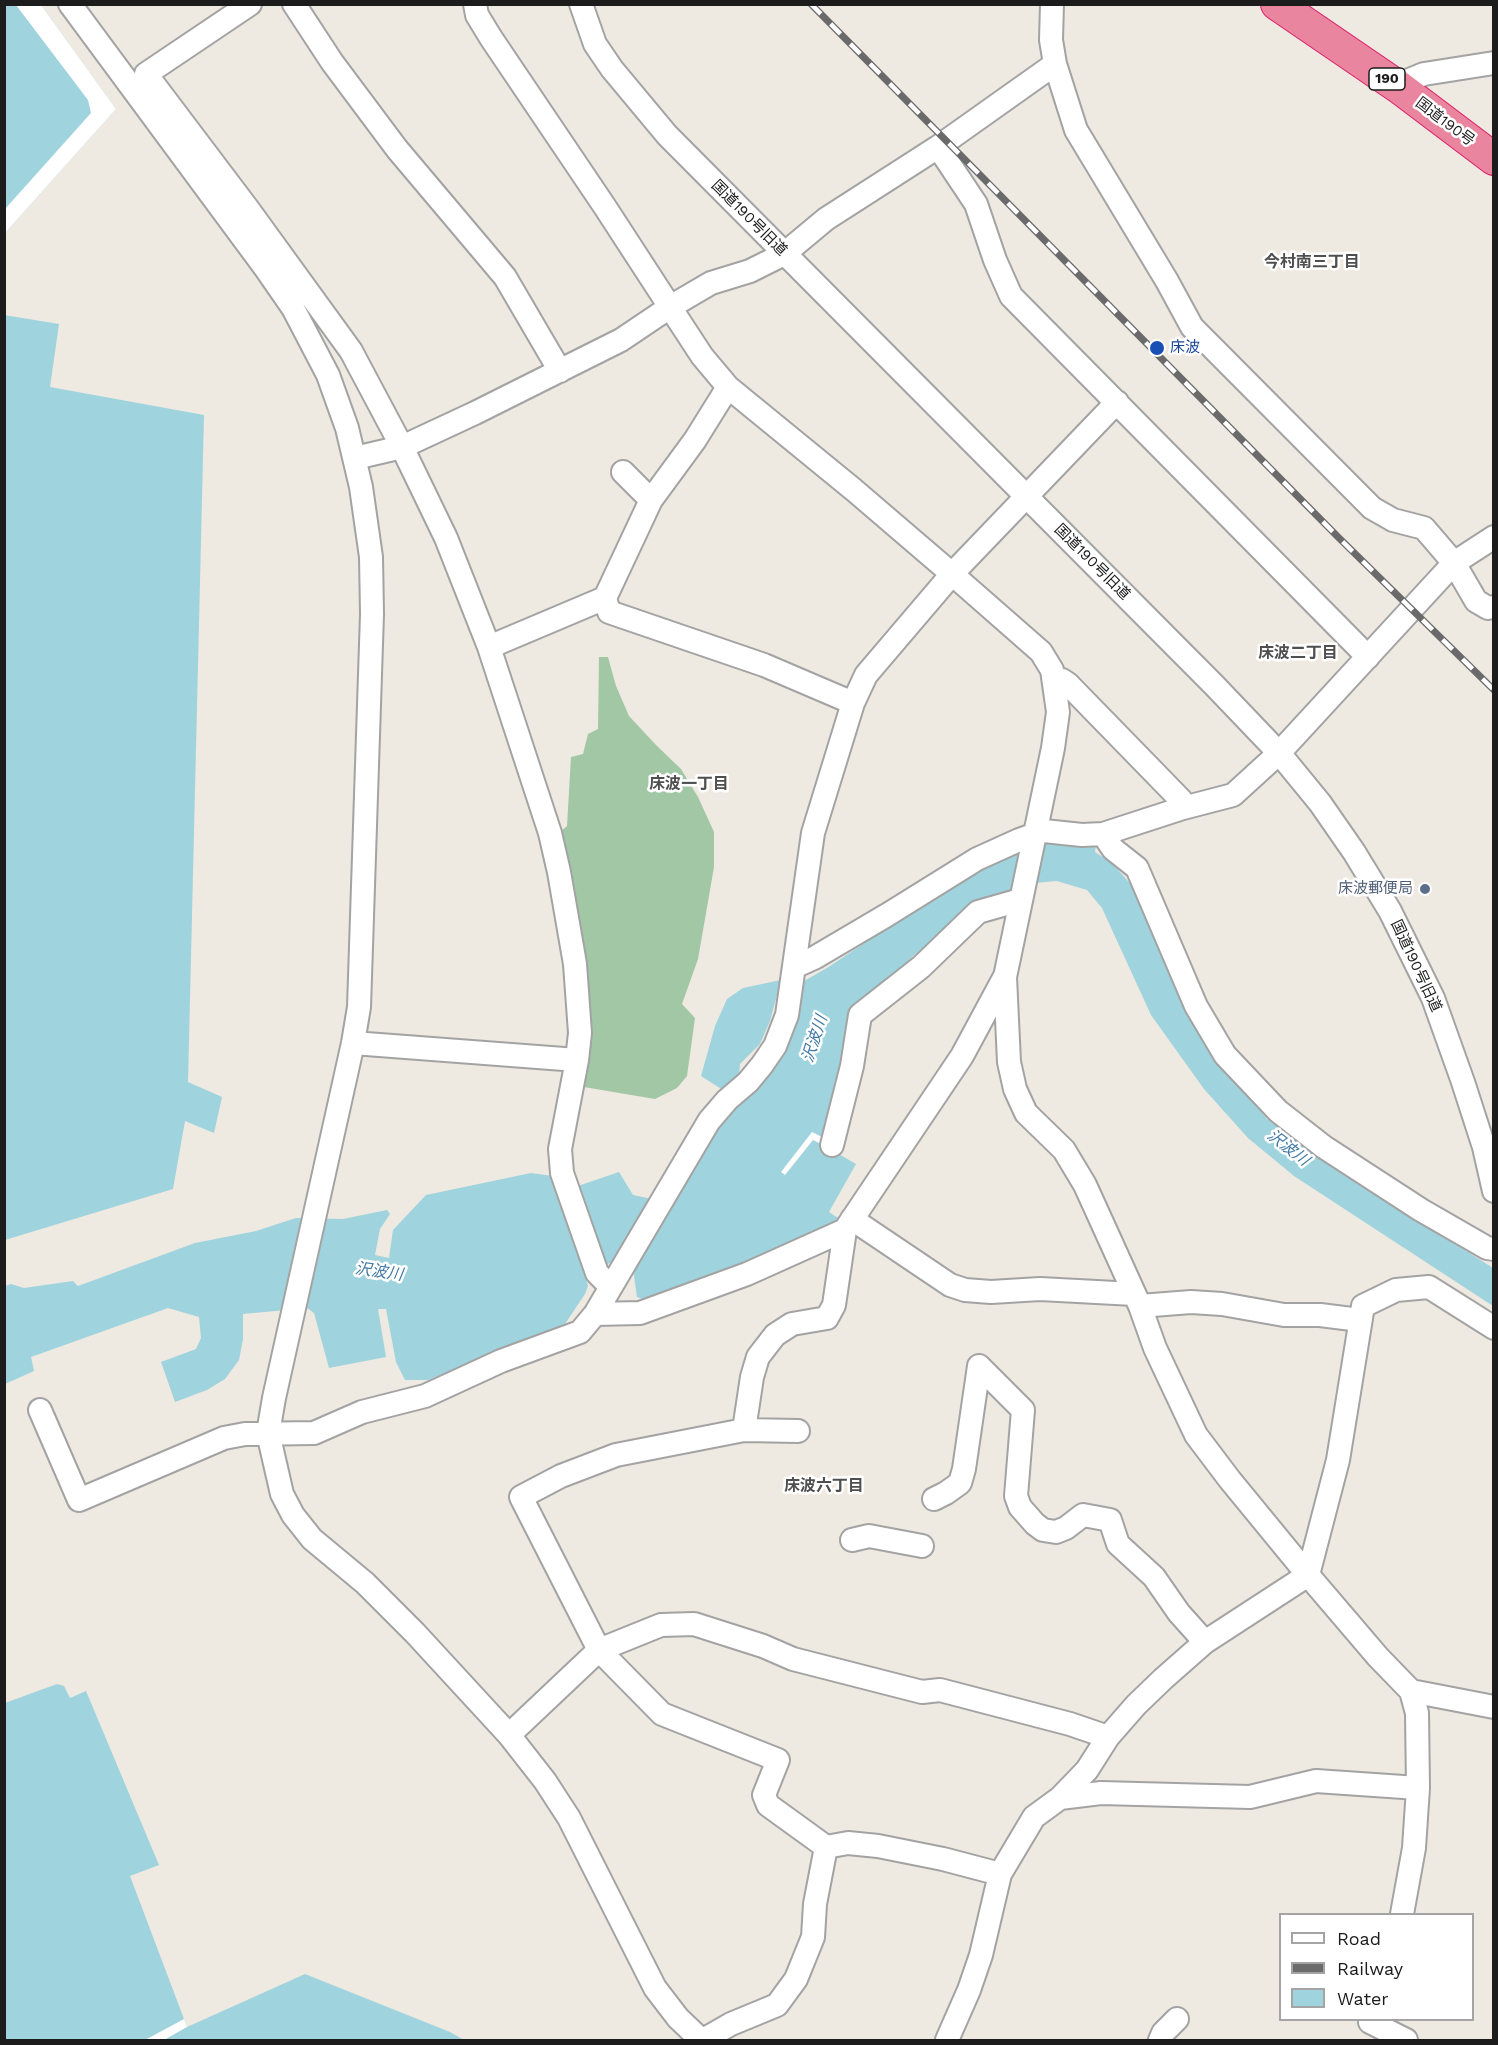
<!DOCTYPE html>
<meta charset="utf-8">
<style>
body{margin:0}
#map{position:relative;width:1498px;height:2045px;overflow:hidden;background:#eee9e1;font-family:"Work Sans",sans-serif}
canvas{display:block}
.frame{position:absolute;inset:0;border:6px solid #1c1c1c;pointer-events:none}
.legend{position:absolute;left:1279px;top:1913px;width:195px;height:108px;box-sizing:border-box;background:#fff;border:2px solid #a4a4a4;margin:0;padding:8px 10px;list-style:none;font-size:18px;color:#1c1c1c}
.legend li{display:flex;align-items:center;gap:12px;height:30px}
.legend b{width:30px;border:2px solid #a4a4a4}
</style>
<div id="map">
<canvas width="1498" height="2045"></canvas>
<div class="frame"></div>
<ul class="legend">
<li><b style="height:8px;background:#fff"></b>Road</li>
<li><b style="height:8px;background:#6a6a6a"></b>Railway</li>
<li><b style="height:16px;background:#9fd3dd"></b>Water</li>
</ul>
</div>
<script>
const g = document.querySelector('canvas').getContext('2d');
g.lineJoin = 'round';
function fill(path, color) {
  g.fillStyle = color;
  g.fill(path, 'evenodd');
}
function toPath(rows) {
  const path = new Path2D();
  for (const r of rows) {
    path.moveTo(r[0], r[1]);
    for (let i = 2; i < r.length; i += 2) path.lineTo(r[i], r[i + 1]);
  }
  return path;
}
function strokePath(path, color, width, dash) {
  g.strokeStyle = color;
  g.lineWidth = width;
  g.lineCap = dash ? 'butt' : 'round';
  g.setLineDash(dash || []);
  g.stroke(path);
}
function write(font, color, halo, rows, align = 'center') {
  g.font = font + ' "Work Sans","Noto Sans JP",sans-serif';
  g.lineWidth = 5;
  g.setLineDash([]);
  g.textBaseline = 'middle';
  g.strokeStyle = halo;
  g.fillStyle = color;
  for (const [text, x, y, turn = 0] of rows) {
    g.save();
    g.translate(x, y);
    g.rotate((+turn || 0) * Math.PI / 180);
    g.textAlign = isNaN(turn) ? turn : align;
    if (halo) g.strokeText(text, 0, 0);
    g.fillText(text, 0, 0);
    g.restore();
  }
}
fill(toPath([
 [599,657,608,657,616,686,629,716,656,745,681,769,698,797,714,832,714,867,698,959,682,1004,695,1018,687,1076,677,1088,655,1099,578,1086,558,834,567,826,571,757,583,754,588,734,598,729]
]), '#a1c7a5');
fill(toPath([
 [5,5,41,5,116,109,5,233],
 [4,315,59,324,50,387,204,415,188,1082,222,1097,214,1133,185,1121,173,1189,5,1240],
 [1058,843,1082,846,1096,843,1095,852,1112,863,1135,889,1180,997,1222,1064,1267,1119,1348,1176,1493,1268,1493,1306,1294,1176,1248,1138,1204,1089,1151,1015,1102,908,1087,890,1057,881,1034,883,985,900,913,956,854,1018,825,1146,856,1164,829,1212,841,1220,736,1269,647,1301,637,1297,633,1269,618,1259,585,1275,588,1286,585,1294,565,1324,428,1380,405,1380,396,1362,386,1309,378,1309,386,1357,329,1368,314,1313,307,1308,243,1314,243,1339,239,1360,225,1379,207,1390,175,1402,161,1362,196,1349,201,1338,199,1317,168,1308,31,1357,34,1371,5,1384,5,1286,11,1284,24,1288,73,1281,78,1286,195,1243,256,1231,296,1218,343,1219,387,1210,390,1214,380,1229,375,1255,389,1258,393,1230,426,1195,531,1173,553,1176,578,1186,619,1172,633,1195,671,1203,723,1090,701,1076,715,1026,727,999,743,988,781,980,770,1021,760,1044,740,1064,739,1075,765,1079,785,1053,794,1027,804,981,827,968,983,864,1045,844],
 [57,1684,64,1686,70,1698,86,1691,159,1865,130,1876,187,2027,305,1974,450,2032,464,2040,5,2040,5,1703]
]), '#9fd3dd');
fill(toPath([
 [16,5,41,5,116,109,5,233,5,209,91,113,88,100],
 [812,1132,826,1139,825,1146,813,1140,785,1175,781,1172],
 [184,2019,187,2027,164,2040,145,2040]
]), '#fff');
const minor = toPath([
 [70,4,266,269,293,308,328,375,347,428,361,487,371,557,372,614,359,1007,353,1043,274,1398,268,1433,282,1494,293,1515,312,1539,365,1583,415,1633,509,1735,545,1781,569,1818,655,1988,678,2018,701,2040],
 [250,4,146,74,248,209,351,351,402,447,446,538,489,647,550,833,559,872,575,964,580,1033,577,1060,560,1149,562,1173,597,1273,610,1286],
 [294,4,332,62,397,149,505,277,560,371],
 [581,4,595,44,612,69,667,135,1214,685,1279,753,1320,803,1354,852,1390,911,1433,998,1463,1082,1484,1147,1494,1191],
 [1052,4,1051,40,1055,64,1076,130,1167,281,1192,327,1372,508,1393,520,1424,528,1454,563,1476,601,1488,608,1494,607],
 [1055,64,938,147,826,219,784,254,750,271,711,283,670,307,702,356,728,387,854,490,952,574,1041,652,1052,670,1058,712,1053,748,1005,977,1009,1062,1015,1089,1026,1113,1064,1150,1085,1185,1140,1306,1155,1348,1196,1435,1230,1480,1308,1575,1378,1657,1411,1691,1417,1713,1418,1788,1414,1848,1402,1914],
 [1400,88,1407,81,1424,74,1494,63],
 [938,147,976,204,995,260,1011,296,1368,657],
 [728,387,695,440,651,500,605,598,609,612,764,665,853,703],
 [355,458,402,447,475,413,621,340,670,307,605,207,491,38,477,15,475,4],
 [623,472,651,500],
 [489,647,605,598],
 [1054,679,1062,680,1068,684,1181,800,1183,808],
 [1103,834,1183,808,1233,795,1279,753,1454,563,1494,537],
 [794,967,814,958,887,915,977,859,1019,840,1044,831,1082,835,1103,834,1113,849,1137,868,1196,1006,1225,1055,1278,1111,1324,1147,1421,1210,1487,1248,1494,1249],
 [353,1043,577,1060],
 [832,1145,852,1066,860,1015,921,967,978,912,1020,900],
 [852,1219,950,1285,965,1290,991,1292,1040,1289,1134,1294],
 [1140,1306,1191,1302,1222,1304,1284,1315,1320,1315,1360,1320],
 [595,1314,640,1313,747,1274,845,1230],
 [979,1366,1023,1410,1016,1496,1020,1507,1035,1524,1043,1530,1056,1532,1066,1528,1083,1515,1110,1520,1118,1544,1154,1577,1179,1613,1205,1642],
 [40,1410,79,1500,224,1438,245,1434,314,1433,362,1412,425,1396,501,1361,580,1332,595,1314,709,1121,727,1100,748,1082,762,1065,775,1046,787,1015,813,833,853,703,866,675,952,574,1117,402],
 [744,1430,798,1431],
 [934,1499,946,1493,960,1483,964,1469,979,1366],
 [852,1540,869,1536,922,1546],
 [1411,1691,1494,1707],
 [509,1735,599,1650,661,1625,694,1624,763,1646,793,1659,922,1692,940,1690,1070,1724,1108,1737],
 [1060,1798,1101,1793,1250,1797,1316,1781,1418,1788],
 [826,1847,848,1843,878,1846,943,1859,1000,1874],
 [1370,2022,1406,2040],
 [703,2040,731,2024,777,2005,796,1979,813,1937,815,1904,826,1847,768,1805,764,1795,778,1760,662,1714,599,1650,521,1497,561,1476,616,1455,744,1430,752,1377,758,1357,775,1335,792,1324,827,1318,834,1305,845,1230,962,1056,1004,978],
 [947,2040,969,1990,981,1955,1000,1874,1034,1817,1060,1798,1087,1770,1108,1737,1136,1705,1163,1679,1205,1642,1308,1575,1338,1460,1363,1306,1396,1290,1429,1287,1494,1328],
 [1160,2040,1163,2033,1177,2019]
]);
const highway = toPath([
 [1277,4,1400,88,1494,159]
]);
strokePath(minor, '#a3a3a3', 26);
strokePath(highway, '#dc1e6b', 34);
strokePath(minor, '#fff', 22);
strokePath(highway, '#e9859e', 32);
const rail = toPath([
 [811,4,1339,538,1494,690]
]);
strokePath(rail, '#6a6a6a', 7);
strokePath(rail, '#fff', 4.5, [14]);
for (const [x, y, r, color] of [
 [1157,348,8,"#1a4fb4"],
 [1425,889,6,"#5c6f8a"]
]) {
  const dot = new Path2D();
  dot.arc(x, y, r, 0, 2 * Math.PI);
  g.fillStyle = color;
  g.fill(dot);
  strokePath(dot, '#fff', 2);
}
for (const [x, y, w] of [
 [1387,79,36]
]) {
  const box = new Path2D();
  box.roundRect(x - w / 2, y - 11, w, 22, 4.5);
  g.fillStyle = '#fff';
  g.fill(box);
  strokePath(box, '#1c1c1c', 1.5);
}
write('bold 14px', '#1c1c1c', null, [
 ["190",1387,79]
]);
write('15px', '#1c1c1c', '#fff', [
 ["国道190号",1445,122,37],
 ["国道190号旧道",749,218,45],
 ["国道190号旧道",1092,562,45],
 ["国道190号旧道",1416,966,65]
]);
write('15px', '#164399', '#fff', [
 ["床波",1170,348]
], 'left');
write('15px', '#4e5e75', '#fff', [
 ["床波郵便局",1413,889]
], 'right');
write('bold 16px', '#4f4f4f', '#fff', [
 ["今村南三丁目",1312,262],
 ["床波二丁目",1298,653],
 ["床波一丁目",689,784],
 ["床波六丁目",824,1486]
]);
write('italic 16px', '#437aa6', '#fff', [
 ["沢波川",815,1039,-72],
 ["沢波川",1288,1148,38],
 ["沢波川",379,1272,8]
]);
</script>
